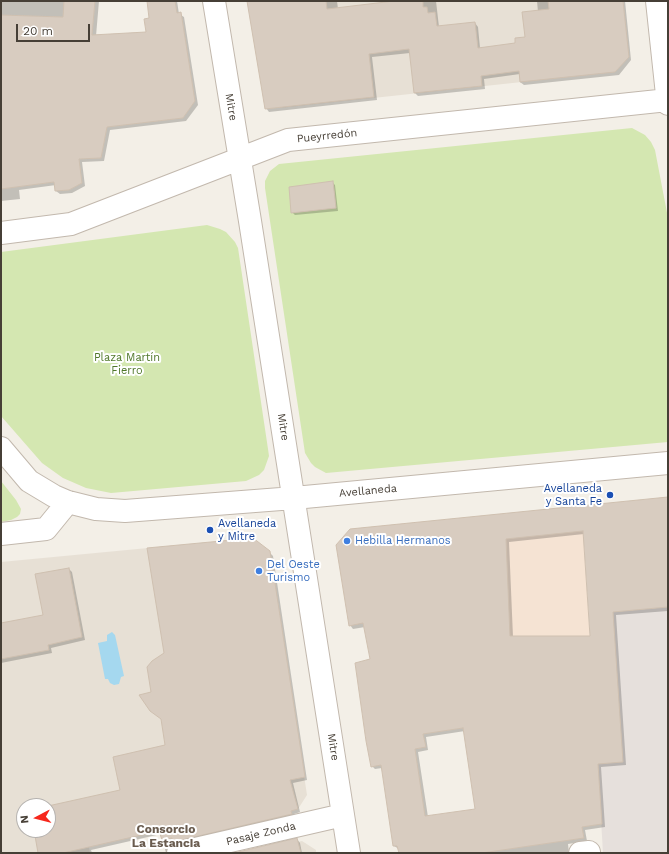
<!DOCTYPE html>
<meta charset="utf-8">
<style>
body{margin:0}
#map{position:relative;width:669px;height:854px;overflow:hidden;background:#f3efe7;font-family:"Work Sans",sans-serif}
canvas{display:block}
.frame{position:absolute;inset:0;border:2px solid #463f36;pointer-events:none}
.north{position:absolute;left:16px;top:798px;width:40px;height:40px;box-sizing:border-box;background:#fff;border:1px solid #b5b2af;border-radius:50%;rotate:263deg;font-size:11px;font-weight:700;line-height:16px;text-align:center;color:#463f36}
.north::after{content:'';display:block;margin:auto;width:14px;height:18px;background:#f6271c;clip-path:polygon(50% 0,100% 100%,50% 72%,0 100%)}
.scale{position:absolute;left:16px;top:24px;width:74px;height:18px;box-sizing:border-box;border:2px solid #463f36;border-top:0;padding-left:5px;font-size:12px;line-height:14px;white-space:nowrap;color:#463f36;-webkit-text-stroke:3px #fff;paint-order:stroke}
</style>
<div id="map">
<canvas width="669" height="854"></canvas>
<div class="frame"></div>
<div class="north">N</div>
<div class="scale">20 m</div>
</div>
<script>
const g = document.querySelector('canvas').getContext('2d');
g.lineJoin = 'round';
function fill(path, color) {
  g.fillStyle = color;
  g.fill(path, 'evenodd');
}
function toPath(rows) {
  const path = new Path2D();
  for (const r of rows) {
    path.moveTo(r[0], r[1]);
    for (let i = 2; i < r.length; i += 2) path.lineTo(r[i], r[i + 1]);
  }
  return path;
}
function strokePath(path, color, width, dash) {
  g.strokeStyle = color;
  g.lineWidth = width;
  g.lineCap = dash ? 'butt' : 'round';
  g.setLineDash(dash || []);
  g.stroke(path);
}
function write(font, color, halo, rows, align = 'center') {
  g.font = font + ' "Work Sans",sans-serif';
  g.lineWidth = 4;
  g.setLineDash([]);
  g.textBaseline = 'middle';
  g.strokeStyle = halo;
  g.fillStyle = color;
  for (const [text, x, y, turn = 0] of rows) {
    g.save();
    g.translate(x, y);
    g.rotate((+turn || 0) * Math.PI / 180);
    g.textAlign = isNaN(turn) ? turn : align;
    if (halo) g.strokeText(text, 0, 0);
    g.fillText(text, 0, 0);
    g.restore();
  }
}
fill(toPath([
 [247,1,623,1,615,72,280,108,263,95],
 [253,538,270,551,307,795,298,809,162,840,159,831,89,847,90,853,1,853,1,562],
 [24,806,48,806,48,830,24,830],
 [302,841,316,850,316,853,249,853]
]), '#e7e0d5');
fill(toPath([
 [582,506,595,724,462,713,411,615,349,626,336,545,350,529]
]), '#f5e3d3');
fill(toPath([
 [668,607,668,853,603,853,589,614]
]), '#e6e0dc');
fill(toPath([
 [632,128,645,135,651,142,655,150,668,218,668,442,326,473,315,467,311,463,305,453,265,188,265,181,270,171,279,164],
 [207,225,220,229,226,232,235,242,238,248,268,449,269,456,264,470,259,475,246,481,111,493,86,488,63,478,42,463,1,416,1,252],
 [1,481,16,500,21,509,20,514,17,517,11,520,1,522]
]), '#d4e7b1');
fill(toPath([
 [112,632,115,635,124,676,121,677,119,684,114,685,110,683,108,679,105,679,98,643,107,641,107,635]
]), '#a5d8ef');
fill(toPath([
 [1,1,99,1,96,36,147,33,151,18,148,1,177,1,179,14,184,17,198,105,186,121,110,130,104,161,82,162,85,186,72,193,60,194,56,191,56,185,19,190,20,199,1,201],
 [248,1,337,1,338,9,399,1,436,1,439,27,475,23,478,27,480,48,516,44,526,38,538,12,537,1,625,1,631,60,619,75,524,85,520,82,520,74,484,79,485,89,418,96,415,93,410,53,372,57,377,100,269,112,266,108],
 [332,182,335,185,338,211,295,215,292,212],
 [668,498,668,611,616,615,626,765,601,767,605,827,585,830,587,841,568,844,569,853,400,853,399,849,394,846,382,768,375,769,372,766,371,660,365,627,353,629,350,625,337,546],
 [584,534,591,637,513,637,509,542],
 [465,731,476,810,428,817,418,752,428,750,426,737],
 [269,552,273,556,307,780,293,783,300,812,294,814,294,817,169,853,166,853,161,834,91,850,92,853,39,853,35,830,48,830,48,807,121,791,166,746,162,720,152,693,165,654],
 [69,569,72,572,85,640,51,648,52,653,1,663,1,624,44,616],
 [297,839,300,843,302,853,238,853]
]), '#0003');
const building = toPath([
 [64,1,95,1,92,35,146,32,144,19,149,18,147,1,175,1,177,13,181,12,195,101,183,118,107,127,101,158,79,159,82,183,69,190,55,191,54,182,1,189,1,15,63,17,64,1],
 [247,1,326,1,327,9,394,1,423,1,423,7,427,7,428,13,435,12,437,26,475,22,478,48,515,43,515,38,525,37,522,12,549,9,548,1,623,1,629,57,615,72,520,82,519,71,481,76,482,86,414,93,409,49,369,54,374,97,265,109,247,1],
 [333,181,336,208,291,213,289,187,333,181],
 [668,497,668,607,613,612,623,762,598,764,602,824,582,827,584,838,482,853,399,853,397,846,393,846,381,765,371,767,366,741,355,663,370,659,363,623,349,626,336,545,350,529,668,497],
 [583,531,590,636,510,636,506,539,583,531],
 [463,728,475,809,425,816,415,749,426,747,423,734,463,728],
 [253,538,270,551,305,777,290,780,298,809,291,811,292,814,173,842,172,838,162,840,159,831,63,853,38,853,34,830,48,830,48,806,120,790,113,757,165,745,161,719,150,711,139,695,151,692,147,667,152,661,164,653,147,548,253,538],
 [69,568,82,637,48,645,49,650,1,659,1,623,43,615,35,574,69,568],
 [297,838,301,853,234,853,297,838]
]);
fill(building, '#d8ccc0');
strokePath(building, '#cfc0b0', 1);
const minor = toPath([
 [214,1,250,221,349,853],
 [657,1,668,104],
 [1,233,71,224,288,140,668,100],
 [1,448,29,481,54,496,68,502,96,509,125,511,294,498,668,463],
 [1,534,46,529,68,502],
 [178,853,343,815],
 [580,853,589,852,589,853]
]);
strokePath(minor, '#c2b8ad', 24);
strokePath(minor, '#fff', 22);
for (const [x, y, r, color] of [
 [610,495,4,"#1a4fb4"],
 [210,530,4,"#1a4fb4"],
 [347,541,4,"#3f7fe0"],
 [259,571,4,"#3f7fe0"]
]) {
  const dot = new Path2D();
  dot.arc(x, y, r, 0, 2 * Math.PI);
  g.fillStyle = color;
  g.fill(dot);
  strokePath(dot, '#fff', 1.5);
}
write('11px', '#463f36', '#fff', [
 ["Mitre",231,107,80],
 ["Pueyrredón",327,136,-6],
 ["Mitre",283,427,81],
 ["Avellaneda",368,491,-5],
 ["Mitre",333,747,81],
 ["Pasaje Zonda",261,834,-13]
]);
write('11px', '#4f772a', '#fff', [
 ["Plaza Martín",127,358],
 ["Fierro",127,371]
]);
write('11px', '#164399', '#fff', [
 ["Avellaneda",602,489],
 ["y Santa Fe",602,502],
 ["Avellaneda",218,524,"left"],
 ["y Mitre",218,537,"left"]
], 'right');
write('11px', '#366cbe', '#fff', [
 ["Hebilla Hermanos",355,541],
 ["Del Oeste",267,565],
 ["Turismo",267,578]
], 'left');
write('bold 12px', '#695b4e', '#fff', [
 ["Consorcio",166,829],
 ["La Estancia",166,843]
]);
</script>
